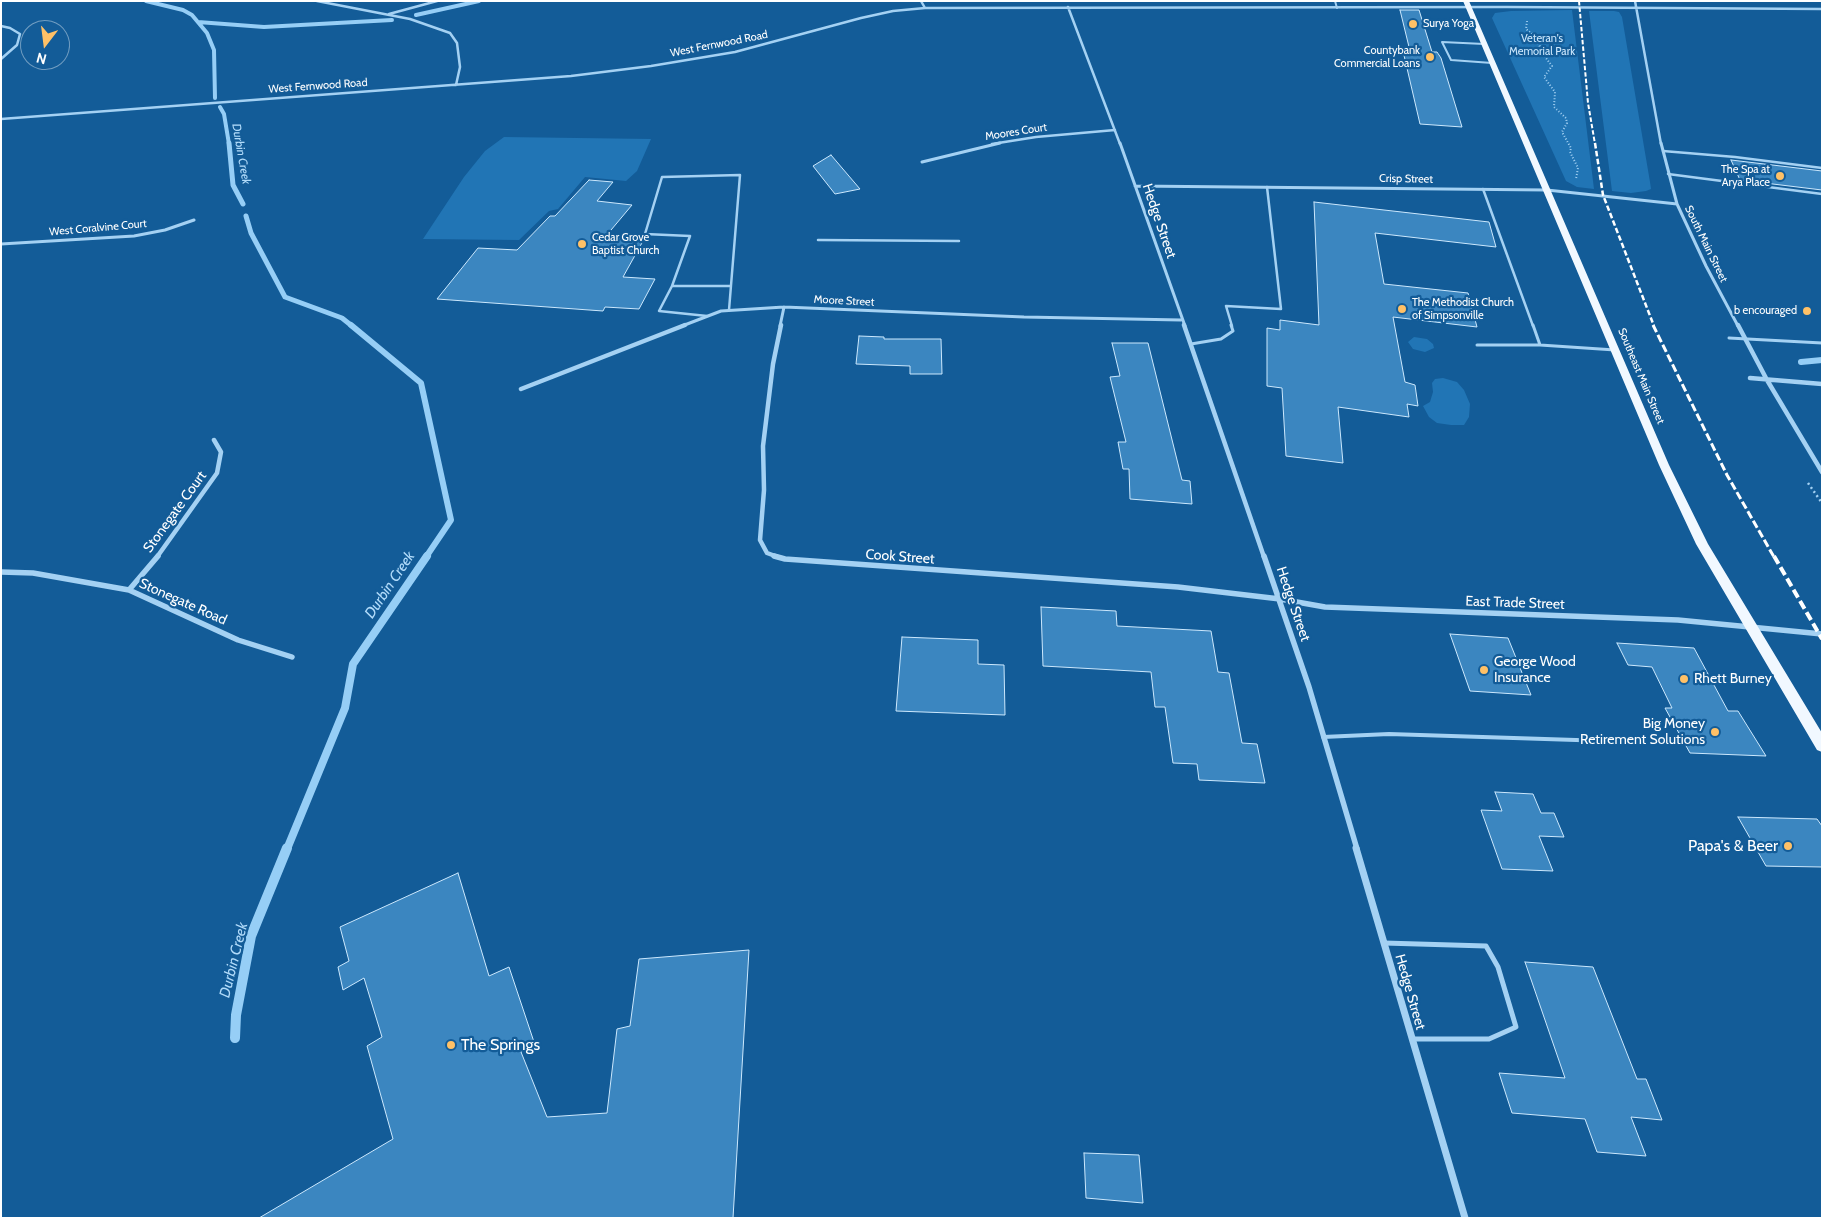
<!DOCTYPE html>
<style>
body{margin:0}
#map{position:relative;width:1823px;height:1219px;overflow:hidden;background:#135c98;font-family:Cabin,sans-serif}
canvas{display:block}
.frame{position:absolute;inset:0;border:2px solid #fff;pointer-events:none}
.north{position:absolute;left:20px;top:20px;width:50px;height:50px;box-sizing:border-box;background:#135c98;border:1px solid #719dc1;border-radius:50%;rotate:195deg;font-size:14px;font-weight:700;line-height:20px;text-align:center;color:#fff}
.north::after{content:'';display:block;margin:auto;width:18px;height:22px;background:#ffc167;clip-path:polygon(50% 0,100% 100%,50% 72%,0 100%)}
</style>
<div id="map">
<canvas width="1823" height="1219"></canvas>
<div class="frame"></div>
<div class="north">N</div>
</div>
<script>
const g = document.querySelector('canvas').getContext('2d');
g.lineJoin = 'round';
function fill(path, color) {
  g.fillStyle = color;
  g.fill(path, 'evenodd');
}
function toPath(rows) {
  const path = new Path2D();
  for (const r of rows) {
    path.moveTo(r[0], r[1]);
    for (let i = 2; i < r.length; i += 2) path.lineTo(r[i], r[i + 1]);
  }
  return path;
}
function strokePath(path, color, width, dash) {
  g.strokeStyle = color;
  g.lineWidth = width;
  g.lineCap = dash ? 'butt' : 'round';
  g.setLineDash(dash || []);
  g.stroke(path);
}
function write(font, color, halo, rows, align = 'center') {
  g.font = font + ' Cabin,sans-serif';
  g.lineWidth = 4.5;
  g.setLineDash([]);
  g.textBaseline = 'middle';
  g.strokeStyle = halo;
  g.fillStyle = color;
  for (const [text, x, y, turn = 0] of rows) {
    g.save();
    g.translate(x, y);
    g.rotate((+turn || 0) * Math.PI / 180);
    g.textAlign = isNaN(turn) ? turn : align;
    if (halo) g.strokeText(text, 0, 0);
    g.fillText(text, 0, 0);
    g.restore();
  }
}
fill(toPath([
 [1572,10,1594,189,1577,187,1566,181,1492,18,1495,13,1511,11],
 [1589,11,1614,11,1619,12,1622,17,1650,182,1651,189,1646,191,1631,193,1612,191],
 [504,137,651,139,637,171,626,181,585,177,558,209,549,211,519,240,423,239,464,177,485,151],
 [1414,337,1427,339,1433,344,1434,348,1425,352,1413,349,1408,342],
 [1443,378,1457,382,1464,390,1470,404,1469,417,1464,425,1451,425,1437,423,1429,417,1423,406,1430,402,1433,392,1432,383,1435,379]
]), '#2175b5');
strokePath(toPath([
 [146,1,183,10,192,15,207,33,214,50,215,98],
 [416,15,479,1],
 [198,22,264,27,392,20],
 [220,107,224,114,229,144]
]), '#96cef6', 4);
strokePath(toPath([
 [229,143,233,185,243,204],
 [246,216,251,233,285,297,342,318,352,326]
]), '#96cef6', 5);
strokePath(toPath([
 [351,325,421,383,451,520,426,557],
 [1801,362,1822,360]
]), '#96cef6', 6);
strokePath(toPath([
 [287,849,345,708,353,664,427,556]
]), '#96cef6', 8);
strokePath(toPath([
 [235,1038,236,1015,251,936,287,848]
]), '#96cef6', 10);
const building = toPath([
 [1400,10,1419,10,1432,52,1437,52,1441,58,1462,127,1420,124,1403,51,1410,51,1400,10],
 [831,155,860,189,835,194,813,166,831,155],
 [1731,160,1822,171,1822,190,1740,180,1731,160],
 [589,180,613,182,597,201,632,205,606,236,643,241,623,277,655,279,639,309,605,307,603,311,437,299,478,248,517,250,550,216,555,216,589,180],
 [1314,202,1489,222,1496,247,1375,233,1384,284,1468,293,1477,327,1393,317,1405,382,1415,385,1418,406,1407,404,1409,417,1338,407,1343,463,1286,456,1282,388,1267,386,1267,328,1280,330,1280,320,1319,325,1314,202],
 [859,336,884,337,884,339,941,339,942,374,910,374,910,366,856,364,859,336],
 [1112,343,1148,343,1182,480,1190,481,1192,504,1130,499,1129,469,1123,469,1118,442,1126,442,1110,377,1120,376,1112,343],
 [1041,607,1116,611,1117,626,1211,631,1218,672,1229,673,1242,743,1257,744,1265,783,1199,780,1197,764,1173,763,1165,707,1155,707,1151,672,1043,666,1041,607],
 [1450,634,1508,638,1531,695,1470,691,1450,634],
 [902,637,978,640,978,664,1004,665,1005,715,896,711,902,637],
 [1617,643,1694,648,1728,711,1738,711,1766,756,1690,753,1665,708,1672,708,1652,667,1628,665,1617,643],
 [1495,792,1533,794,1541,813,1554,813,1564,837,1539,836,1553,871,1502,869,1481,810,1502,811,1495,792],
 [1738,817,1817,819,1822,826,1822,867,1766,866,1738,817],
 [458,873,489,976,509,967,535,1045,521,1052,547,1117,607,1113,617,1029,630,1026,639,959,749,950,733,1218,259,1218,393,1139,367,1046,382,1037,364,978,343,990,338,967,349,961,340,927,458,873],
 [1525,962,1593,967,1637,1079,1646,1079,1662,1120,1631,1117,1646,1156,1597,1152,1585,1119,1512,1113,1499,1073,1565,1078,1525,962],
 [1084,1153,1139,1155,1143,1203,1086,1198,1084,1153]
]);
fill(building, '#3b86c0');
strokePath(building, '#cce8fd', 1);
strokePath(toPath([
 [1527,21,1526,29,1535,36,1542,51,1538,53,1543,54,1552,66,1544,77,1555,92,1554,107,1566,118,1567,123,1562,132,1571,148,1570,152,1578,168,1576,179]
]), '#a4d1f3', 2, [1, 2]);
strokePath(toPath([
 [1808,483,1822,503]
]), '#a4d1f3', 2.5, [2, 3]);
strokePath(toPath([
 [1335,1,1337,8],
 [1484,44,1442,42,1451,60,1492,63]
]), '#a4d1f3', 2);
strokePath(toPath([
 [1663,151,1735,157,1822,168],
 [1668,174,1822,194],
 [1483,189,1533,326],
 [818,240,959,241],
 [672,286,690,236,645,234,662,177,740,175,729,310],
 [707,316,659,311,672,286,731,286],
 [1232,326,1226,306,1281,309,1267,187]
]), '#a4d1f3', 2.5);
strokePath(toPath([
 [1533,325,1540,345],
 [1729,338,1822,343],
 [1191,344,1221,339,1233,331,1231,325],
 [1477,345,1540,345,1615,350]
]), '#a4d1f3', 3);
strokePath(toPath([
 [1323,737,1389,734,1607,741]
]), '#a4d1f3', 4);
strokePath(toPath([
 [1384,943,1486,946,1498,967,1516,1027,1489,1039,1412,1039]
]), '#a4d1f3', 5);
strokePath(toPath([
 [317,1,410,19,450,33,457,43,460,67,456,85],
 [921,1,925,8],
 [1635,1,1661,144],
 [1068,7,1120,144],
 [389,14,437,1],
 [1,26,10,28,20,34,17,45,1,59],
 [1,119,571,76,651,66,735,52,861,18,893,11,925,8,1507,7,1822,9],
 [992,144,1036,137,1115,130]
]), '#a4d1f3', 2.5);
strokePath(toPath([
 [1120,143,1185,326],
 [1661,143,1677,204,1706,266,1738,326],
 [922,162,1000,143],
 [1135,186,1547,190,1677,204],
 [1,244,134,236,165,230,194,220],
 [682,326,721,311,784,307,1024,317,1181,320],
 [780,326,784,307]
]), '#a4d1f3', 3);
strokePath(toPath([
 [1184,325,1264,557],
 [1738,325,1767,380,1822,472],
 [1750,378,1822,384],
 [521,389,685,325],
 [157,557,217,473,221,452,214,440],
 [778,557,767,553,760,540,764,490,763,446,773,364,781,325]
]), '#a4d1f3', 4.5);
strokePath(toPath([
 [774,556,785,559,1178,587,1280,599,1325,607,1678,620,1822,634],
 [1264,556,1309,687,1357,849],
 [1,572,33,573,129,590,238,640,292,657],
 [129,590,158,556]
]), '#a4d1f3', 5.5);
strokePath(toPath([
 [1356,848,1465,1218]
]), '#a4d1f3', 7);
fill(toPath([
 [1463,1,1469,1,1669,465,1708,544,1822,733,1822,752,1817,750,1696,544,1659,465,1463,1]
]), '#f1f8ff');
strokePath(toPath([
 [1579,1,1588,103,1595,144]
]), '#fff', 2, [4.5, 2]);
strokePath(toPath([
 [1595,143,1603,195,1654,326]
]), '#fff', 2.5, [5.5, 2.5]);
strokePath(toPath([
 [1653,325,1727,475,1774,557]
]), '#fff', 3, [8, 3]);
strokePath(toPath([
 [1774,556,1822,639]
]), '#fff', 4, [9, 4]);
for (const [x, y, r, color] of [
 [1413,24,5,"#ffc167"],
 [1430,57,5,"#ffc167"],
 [1780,176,5,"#ffc167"],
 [582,244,5,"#ffc167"],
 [1402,309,5,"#ffc167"],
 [1807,311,5,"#ffc167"],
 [1484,670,5,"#ffc167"],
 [1684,679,5,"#ffc167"],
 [1715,732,5,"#ffc167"],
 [1788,846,5,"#ffc167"],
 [451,1045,5,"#ffc167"]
]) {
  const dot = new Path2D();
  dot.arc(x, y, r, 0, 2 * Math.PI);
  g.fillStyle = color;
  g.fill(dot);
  strokePath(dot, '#135c98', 2);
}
write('11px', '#fff', '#135c98', [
 ["Surya Yoga",1423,24],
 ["Countybank",1420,51,"right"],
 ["Commercial Loans",1420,64,"right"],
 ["The Spa at",1770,170,"right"],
 ["Arya Place",1770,183,"right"],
 ["Cedar Grove",592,238],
 ["Baptist Church",592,251],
 ["The Methodist Church",1412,303],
 ["of Simpsonville",1412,316],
 ["b encouraged",1797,311,"right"]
], 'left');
write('11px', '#cce8fd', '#135c98', [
 ["Veteran's",1542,39],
 ["Memorial Park",1542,52]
]);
write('11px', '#fff', '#135c98', [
 ["West Fernwood Road",719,44,-11],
 ["West Fernwood Road",318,86,-4],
 ["Moores Court",1016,132,-9],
 ["Crisp Street",1406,179,1],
 ["West Coralvine Court",98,228,-5],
 ["South Main Street",1706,244,64],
 ["Moore Street",844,301,3],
 ["Southeast Main Street",1641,376,67]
]);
write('italic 12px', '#b1dbfa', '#135c98', [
 ["Durbin Creek",241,154,80]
]);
write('14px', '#fff', '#135c98', [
 ["Hedge Street",1159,221,71],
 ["Stonegate Court",175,512,-54],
 ["Cook Street",900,557,4],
 ["Stonegate Road",183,602,24],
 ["East Trade Street",1515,603,2],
 ["Hedge Street",1293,604,71],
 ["Hedge Street",1410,992,74]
]);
write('14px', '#fff', '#135c98', [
 ["George Wood",1494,662],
 ["Insurance",1494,678],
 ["Rhett Burney",1694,679],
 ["Big Money",1705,724,"right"],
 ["Retirement Solutions",1705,740,"right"]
], 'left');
write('italic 15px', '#b1dbfa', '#135c98', [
 ["Durbin Creek",390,585,-56],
 ["Durbin Creek",234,960,-76]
]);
write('16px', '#fff', '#135c98', [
 ["Papa's & Beer",1778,846],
 ["The Springs",461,1045,"left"]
], 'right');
</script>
